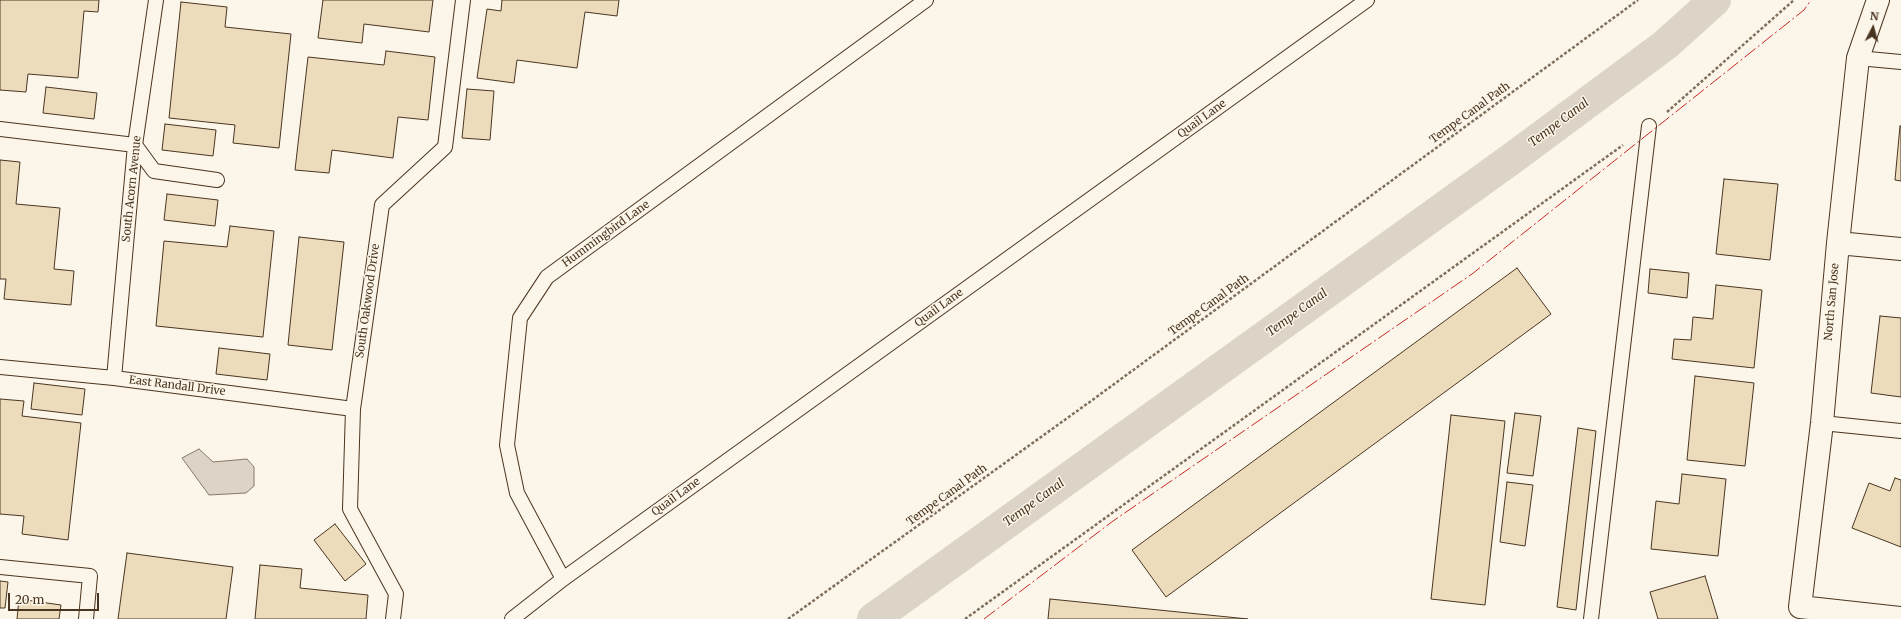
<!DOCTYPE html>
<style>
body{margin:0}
#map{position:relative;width:1901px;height:619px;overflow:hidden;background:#fbf6e9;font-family:Merriweather,serif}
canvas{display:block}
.north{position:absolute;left:1853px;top:8px;width:40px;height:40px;-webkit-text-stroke:3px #fbf6e9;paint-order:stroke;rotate:6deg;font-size:11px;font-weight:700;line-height:16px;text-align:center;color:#4a3520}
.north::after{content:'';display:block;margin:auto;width:14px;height:18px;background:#4a3520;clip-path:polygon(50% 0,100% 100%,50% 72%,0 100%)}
.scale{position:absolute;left:8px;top:593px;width:91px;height:18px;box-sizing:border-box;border:2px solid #4a3520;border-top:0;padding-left:5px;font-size:12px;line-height:14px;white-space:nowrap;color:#4a3520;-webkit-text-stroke:3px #fbf6e9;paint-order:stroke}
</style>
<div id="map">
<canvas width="1901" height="619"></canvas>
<div class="north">N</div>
<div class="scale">20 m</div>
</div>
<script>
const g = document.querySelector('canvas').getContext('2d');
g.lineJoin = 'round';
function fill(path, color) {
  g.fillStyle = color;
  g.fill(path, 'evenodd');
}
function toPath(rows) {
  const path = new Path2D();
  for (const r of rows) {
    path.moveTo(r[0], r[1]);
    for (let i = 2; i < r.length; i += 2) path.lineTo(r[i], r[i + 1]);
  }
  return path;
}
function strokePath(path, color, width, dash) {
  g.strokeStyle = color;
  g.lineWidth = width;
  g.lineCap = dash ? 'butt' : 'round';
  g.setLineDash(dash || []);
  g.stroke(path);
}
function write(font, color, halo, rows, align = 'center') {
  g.font = font + ' Merriweather,serif';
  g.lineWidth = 3;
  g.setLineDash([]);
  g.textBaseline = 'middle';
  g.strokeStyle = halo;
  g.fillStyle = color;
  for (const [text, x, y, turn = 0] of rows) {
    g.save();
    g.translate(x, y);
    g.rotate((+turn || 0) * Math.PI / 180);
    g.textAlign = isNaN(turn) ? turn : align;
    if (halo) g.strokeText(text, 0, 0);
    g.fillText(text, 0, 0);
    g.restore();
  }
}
const water = toPath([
 [199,449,213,462,247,459,254,467,254,486,246,493,209,495,182,458,199,449]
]);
fill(water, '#dcd4c6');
strokePath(water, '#887966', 1);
strokePath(toPath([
 [873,619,1514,157,1665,45,1715,0]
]), '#dcd4c6', 32);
const building = toPath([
 [0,0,99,0,98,12,84,11,78,78,28,74,26,92,0,90,0,0],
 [323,0,433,0,429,32,364,24,362,43,318,38,323,0],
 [502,0,619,0,617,16,585,12,577,68,517,60,514,83,477,78,487,9,501,11,502,0],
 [181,2,227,7,225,27,291,34,279,148,233,143,235,125,169,118,181,2],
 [386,51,435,57,428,120,398,117,393,158,332,150,329,173,295,170,308,57,384,65,386,51],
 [46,87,97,93,94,119,43,113,46,87],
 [467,89,494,91,490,140,462,138,467,89],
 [165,124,216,130,213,156,162,150,165,124],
 [1900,126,1901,126,1901,181,1895,180,1900,126],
 [0,160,20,162,16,204,60,208,54,269,74,271,71,305,4,299,6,279,0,279,0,160],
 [1724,179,1778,184,1770,260,1716,254,1724,179],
 [167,194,218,200,215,226,164,220,167,194],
 [230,226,274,231,263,337,156,326,164,241,227,247,230,226],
 [299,237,344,242,332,350,288,345,299,237],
 [1517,268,1551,314,1166,597,1132,550,1517,268],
 [1650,269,1689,273,1687,298,1648,293,1650,269],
 [1716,285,1762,290,1754,368,1672,359,1674,339,1691,340,1693,317,1713,319,1716,285],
 [1880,316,1901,318,1901,397,1871,393,1880,316],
 [219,348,270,354,267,380,216,374,219,348],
 [1695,376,1754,383,1745,466,1687,460,1695,376],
 [34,383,85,389,82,415,31,409,34,383],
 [0,399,24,401,22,416,81,423,68,540,22,534,24,516,0,514,0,399],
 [1515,413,1541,416,1533,476,1507,473,1515,413],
 [1451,415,1505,421,1485,605,1431,599,1451,415],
 [1578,428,1596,431,1576,610,1557,607,1578,428],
 [1682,474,1726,479,1718,556,1651,549,1656,501,1679,504,1682,474],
 [1895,478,1901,480,1901,547,1852,528,1869,483,1890,491,1895,478],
 [1507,482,1533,485,1525,546,1500,542,1507,482],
 [335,524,366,564,345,581,314,540,335,524],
 [127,553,233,567,226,619,118,619,127,553],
 [260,565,302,569,300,588,368,595,366,619,255,619,260,565],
 [1705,576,1718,619,1658,619,1650,592,1705,576],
 [0,581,8,582,5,608,0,608,0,581],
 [19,599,61,605,59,619,17,619,19,599],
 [1050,599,1248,619,1048,619,1050,599]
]);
fill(building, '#ecdcbc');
strokePath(building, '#4a3520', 1);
const service = toPath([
 [1858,58,1901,62],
 [0,129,135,145,154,171,217,180],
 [0,367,114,378,353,409],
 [114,378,135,145,156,0],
 [1822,423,1901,431],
 [0,567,90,576,86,619],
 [563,579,517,493,507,445,520,318,547,277,926,0],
 [393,619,396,594,350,509,353,409,382,205,445,147,463,0],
 [512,619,563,579,1367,0],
 [1591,619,1649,126]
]);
const minor = toPath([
 [1878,0,1858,58,1838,243,1822,423,1800,607,1901,618],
 [1838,243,1901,249]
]);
strokePath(service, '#4a3520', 16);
strokePath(minor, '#4a3520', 24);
strokePath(toPath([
 [1667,112,1794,0],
 [788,619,1091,401,1638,0],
 [965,619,1623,145]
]), '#7f6f5c', 2.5, [3, 2]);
strokePath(service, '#fbf6e9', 14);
strokePath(minor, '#fbf6e9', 22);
strokePath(toPath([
 [984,619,1113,521,1472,274,1804,10,1811,0]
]), '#c62828', 1, [14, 3, 2, 3]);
write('11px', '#4a3520', '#fbf6e9', [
 ["Tempe Canal Path",1470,113,-36],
 ["Quail Lane",1202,119,-36],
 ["South Acorn Avenue",132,189,-84],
 ["Hummingbird Lane",606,234,-36],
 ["South Oakwood Drive",368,301,-82],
 ["North San Jose",1832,302,-85],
 ["Tempe Canal Path",1209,305,-36],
 ["Quail Lane",939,308,-36],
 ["East Randall Drive",177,386,7],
 ["Tempe Canal Path",947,495,-36],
 ["Quail Lane",676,497,-36]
]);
write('italic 12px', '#4a3520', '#fbf6e9', [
 ["Tempe Canal",1559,123,-37],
 ["Tempe Canal",1297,313,-36],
 ["Tempe Canal",1034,503,-36]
]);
</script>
